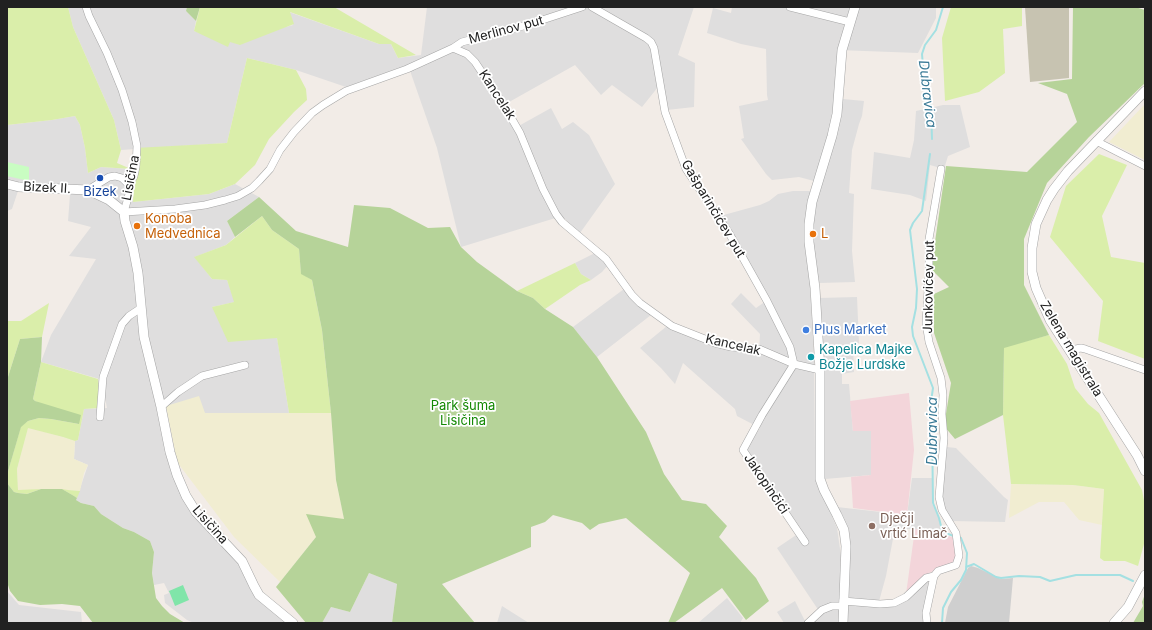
<!DOCTYPE html>
<meta charset="utf-8">
<style>
body{margin:0}
#map{position:relative;width:1152px;height:630px;overflow:hidden;background:#f2ece7;font-family:Inter,sans-serif}
canvas{display:block}
.frame{position:absolute;inset:0;border:8px solid #212121;pointer-events:none}
</style>
<div id="map">
<canvas width="1152" height="630"></canvas>
<div class="frame"></div>
</div>
<script>
const g = document.querySelector('canvas').getContext('2d');
g.lineJoin = 'round';
function fill(path, color) {
  g.fillStyle = color;
  g.fill(path, 'evenodd');
}
function toPath(rows) {
  const path = new Path2D();
  for (const r of rows) {
    path.moveTo(r[0], r[1]);
    for (let i = 2; i < r.length; i += 2) path.lineTo(r[i], r[i + 1]);
  }
  return path;
}
function strokePath(path, color, width, dash) {
  g.strokeStyle = color;
  g.lineWidth = width;
  g.lineCap = dash ? 'butt' : 'round';
  g.setLineDash(dash || []);
  g.stroke(path);
}
function write(font, color, halo, rows, align = 'center') {
  g.font = font + ' Inter,sans-serif';
  g.lineWidth = 3.5;
  g.setLineDash([]);
  g.textBaseline = 'middle';
  g.strokeStyle = halo;
  g.fillStyle = color;
  for (const [text, x, y, turn = 0] of rows) {
    g.save();
    g.translate(x, y);
    g.rotate((+turn || 0) * Math.PI / 180);
    g.textAlign = isNaN(turn) ? turn : align;
    if (halo) g.strokeText(text, 0, 0);
    g.fillText(text, 0, 0);
    g.restore();
  }
}
fill(toPath([
 [68,7,187,7,186,11,196,21,194,31,229,42,293,25,289,12,379,44,391,44,398,58,421,55,427,7,694,7,678,55,695,63,694,107,667,110,662,82,642,107,612,85,601,95,575,65,502,106,515,128,551,108,562,129,573,122,589,135,615,184,580,233,562,216,461,247,437,148,408,65,346,87,296,70,247,58,227,143,121,150,114,120,73,27],
 [732,7,936,7,936,18,918,53,838,50,835,112,814,181,799,177,772,180,766,174,741,139,744,138,739,106,768,100,767,95,766,49,741,44,707,33,713,8,731,13],
 [843,99,864,101,862,116,859,124,852,150,849,193,854,194,852,251,855,282,819,283,812,236,812,216,840,116],
 [943,105,960,105,970,147,948,156,944,169,930,165,926,201,910,195,871,189,874,152,910,158,914,140,916,111],
 [75,116,80,125,85,148,88,173,101,167,131,169,133,202,209,194,235,184,259,197,227,221,235,237,226,245,195,257,212,279,227,280,235,302,212,307,277,337,289,413,205,413,166,406,159,408,176,480,233,553,248,581,289,623,194,623,187,620,165,603,164,595,169,593,164,583,154,585,152,573,154,552,150,541,134,532,123,528,101,514,94,506,81,503,76,500,88,465,74,459,75,441,78,440,84,409,107,408,103,387,103,380,41,362,51,335,96,259,69,256,91,227,68,221,70,195,19,188,12,209,7,211,7,125,52,120],
 [793,191,812,191,810,282,814,358,815,453,818,483,837,528,841,556,839,623,812,623,820,618,821,614,777,548,802,531,746,449,760,428,737,416,735,409,683,363,675,384,661,368,640,348,667,326,759,352,760,334,731,304,741,293,756,308,769,299,720,216,760,205,769,201,778,194],
 [595,253,608,265,602,272,591,280,581,274,575,263],
 [624,289,651,315,597,357,573,327],
 [857,297,859,343,853,344,854,372,842,374,842,384,849,384,853,431,871,430,871,475,825,479,819,298],
 [947,447,956,448,1004,497,1008,500,1005,522,951,521,942,501,943,462],
 [912,478,932,478,932,503,939,519,941,530,936,531,895,528,886,576,878,605,892,604,926,581,928,582,929,584,924,623,846,623,850,549,837,507,907,515],
 [369,573,397,584,392,623,322,623,331,607,350,612],
 [7,591,19,605,81,612,82,623,7,623],
 [727,598,743,618,740,623,698,623],
 [795,601,806,623,784,623,777,612],
 [502,606,529,623,497,623]
]), '#dfdede');
fill(toPath([
 [909,393,914,450,907,515,853,508,851,477,871,475,871,431,853,431,850,401],
 [915,529,936,531,941,530,942,533,954,538,956,556,955,562,929,573,906,594]
]), '#f3d5da');
fill(toPath([
 [971,566,978,568,1001,579,1013,578,1009,623,945,623,948,607,968,568]
]), '#cfcfcf');
fill(toPath([
 [1025,7,1069,7,1069,78,1030,82]
]), '#c7c3b1');
fill(toPath([
 [1145,104,1145,160,1109,142],
 [199,396,205,413,331,413,336,480,344,519,316,537,280,582,234,537,177,462,166,406],
 [28,427,63,437,75,441,74,459,88,465,84,473,80,491,44,489,18,491,17,469],
 [1011,484,1073,485,1104,489,1102,525,1079,520,1064,502,1039,502,1009,518]
]), '#f1edd1');
fill(toPath([
 [7,7,68,7,73,27,114,120,121,150,117,163,131,169,101,167,88,173,85,148,80,125,75,116,52,120,7,125],
 [200,7,334,7,416,55,398,58,391,44,379,44,290,12,294,24,240,45,230,42,228,47,194,31],
 [951,7,1022,7,1022,26,1003,29,1005,73,979,92,945,101,942,38],
 [247,58,296,70,306,89,307,100,294,112,269,139,255,165,235,184,209,194,133,202,135,148,227,143],
 [1099,154,1127,165,1102,216,1111,257,1145,263,1145,359,1098,341,1103,301,1050,237,1066,186],
 [262,216,272,230,299,249,301,273,312,280,322,330,331,413,289,413,277,338,228,342,212,307,234,302,227,280,212,279,194,257,226,245],
 [575,263,581,274,591,280,580,285,545,309,533,298,517,291],
 [49,303,42,337,20,339,7,380,7,321,21,321],
 [1049,335,1067,364,1075,388,1088,404,1099,413,1142,490,1145,506,1145,530,1144,544,1138,566,1125,561,1104,561,1100,558,1104,489,1073,485,1011,484,1003,415,1004,347],
 [41,362,98,379,100,396,99,408,84,409,78,440,75,441,63,437,28,428,17,469,18,490,41,489,27,494,18,493,14,492,7,483,7,475,21,426,28,421,39,418,51,419,79,424,35,401,33,399],
 [62,489,68,490,80,491,77,498]
]), '#daeeaa');
fill(toPath([
 [187,7,200,7,196,21,186,11],
 [1073,7,1135,7,1145,10,1145,83,1089,137,1047,183,1024,239,1024,285,1049,335,1004,348,1003,415,955,439,944,426,951,383,934,333,934,294,949,287,931,269,946,166,1027,172,1077,122,1067,94,1038,83,1072,79],
 [259,197,296,231,348,247,354,205,390,208,428,228,450,227,461,247,477,262,517,291,533,298,545,309,573,327,597,357,646,432,664,474,682,500,706,504,727,526,719,537,756,578,769,601,746,620,722,588,674,623,668,623,690,573,626,518,599,524,590,530,582,523,553,515,545,522,531,527,531,547,442,584,475,623,392,623,397,584,369,573,350,612,331,607,322,623,306,623,276,587,316,537,306,514,344,519,336,480,331,413,322,330,312,280,301,274,299,249,272,230,262,216,235,237,227,221],
 [42,337,41,362,33,399,35,401,81,415,79,424,51,419,39,418,28,421,21,427,7,475,8,413,7,380,20,339],
 [7,483,14,492,18,493,27,494,41,489,62,489,74,496,77,498,76,500,81,503,94,506,101,514,123,528,134,532,150,541,154,552,152,573,156,598,162,606,170,614,185,623,93,623,80,606,62,604,40,605,18,601,10,591,7,582],
 [1145,594,1145,623,1133,623,1143,606,1142,602]
]), '#b6d399');
fill(toPath([
 [7,162,29,167,29,181,7,176]
]), '#c9fdc2');
fill(toPath([
 [183,585,189,600,175,606,169,591]
]), '#80e5a9');
strokePath(toPath([
 [932,139,931,107,924,79,922,54,925,45,936,30,943,7],
 [930,154,922,211,913,223,910,230,917,289,916,308,912,327,913,336,933,388,930,408,932,423,933,503,939,518,942,530,945,533,954,536],
 [966,567,974,564,996,577,1001,578,1019,576,1040,577,1050,581,1076,575,1120,575,1133,581],
 [942,623,943,608,951,592,961,580,966,570,967,553,961,538,958,537]
]), '#a4e0e2', 2);
const minor = toPath([
 [86,7,89,16,107,53,122,90,132,122,137,146,136,167,134,176,129,185,129,194,124,212,175,209,205,205,225,200,238,196,252,188,259,181,270,169,280,150,294,132,312,113,323,105,346,91,407,69,453,48,467,54,475,62,505,107,520,133,543,189,556,214,562,222,606,259,632,295,640,303,672,326,715,343,731,347,759,349,794,364,820,370],
 [592,7,646,38,651,42,654,48,665,112,686,169,729,233,767,301,790,347,794,364,762,415,743,450,805,542],
 [790,7,850,22],
 [453,48,462,42,527,25,582,7],
 [1096,141,1145,166],
 [88,190,109,177,115,176,122,178,129,185],
 [1070,350,1081,348,1085,349,1145,370],
 [161,407,178,392,202,376,245,365],
 [100,417,103,377,122,324,129,316,141,308],
 [843,601,880,604,894,603,906,597,926,578,934,576],
 [808,623,822,610,832,606,843,606],
 [927,623,926,613,934,576,938,571,956,565,959,556,956,533,942,510,939,497,944,438,942,414,943,395,941,378,929,342,926,323,929,273,929,239,941,169]
]);
const tertiary = toPath([
 [1145,91,1068,171,1054,189,1047,200,1036,224,1032,248,1032,272,1036,288,1050,320,1137,455,1145,471],
 [7,184,19,187,88,190,109,200,124,212,125,221,133,247,138,273,144,337,161,407,170,452,177,475,186,496,196,512,242,561,254,586,259,595,293,623],
 [843,623,846,546,844,530,837,515,824,490,820,479,820,370,815,288,809,242,809,224,812,202,832,136,837,114,842,50,855,7],
 [1114,623,1128,607,1145,575]
]);
strokePath(minor, '#a5a5a5', 8);
strokePath(tertiary, '#a5a5a5', 10);
strokePath(minor, '#fff', 7);
strokePath(tertiary, '#fff', 9);
for (const [x, y, r, color] of [
 [100,178,4,"#1a4fb4"],
 [137,226,4,"#e8710a"],
 [813,234,4,"#e8710a"],
 [806,330,4,"#3f7fe0"],
 [811,357,4,"#0f9aa8"],
 [872,526,4,"#8d6e63"]
]) {
  const dot = new Path2D();
  dot.arc(x, y, r, 0, 2 * Math.PI);
  g.fillStyle = color;
  g.fill(dot);
  strokePath(dot, '#fff', 1.5);
}
write('13px', '#212121', '#fff', [
 ["Merlinov put",506,30,-15],
 ["Kancelak",497,95,57],
 ["Lisičina",131,178,-79],
 ["Bizek II.",47,188,3],
 ["Gašparinčićev put",713,209,59],
 ["Junkovićev put",929,287,-89],
 ["Kancelak",733,345,13],
 ["Zelena magistrala",1071,349,59],
 ["Jakopinčići",766,484,56],
 ["Lisičina",210,525,48]
]);
write('13px', '#164399', '#fff', [
 ["Bizek",100,192]
]);
write('13px', '#c56008', '#fff', [
 ["Konoba",145,219],
 ["Medvednica",145,234],
 ["L",821,234]
], 'left');
write('13px', '#366cbe', '#fff', [
 ["Plus Market",814,330]
], 'left');
write('13px', '#0d838f', '#fff', [
 ["Kapelica Majke",819,350],
 ["Božje Lurdske",819,365]
], 'left');
write('13px', '#148904', '#fff', [
 ["Park šuma",463,406],
 ["Lisičina",463,421]
]);
write('13px', '#785e54', '#fff', [
 ["Dječji",880,519],
 ["vrtić Limač",880,534]
], 'left');
write('italic 14px', '#3b7b97', '#fff', [
 ["Dubravica",927,94,83],
 ["Dubravica",933,431,-90]
]);
</script>
